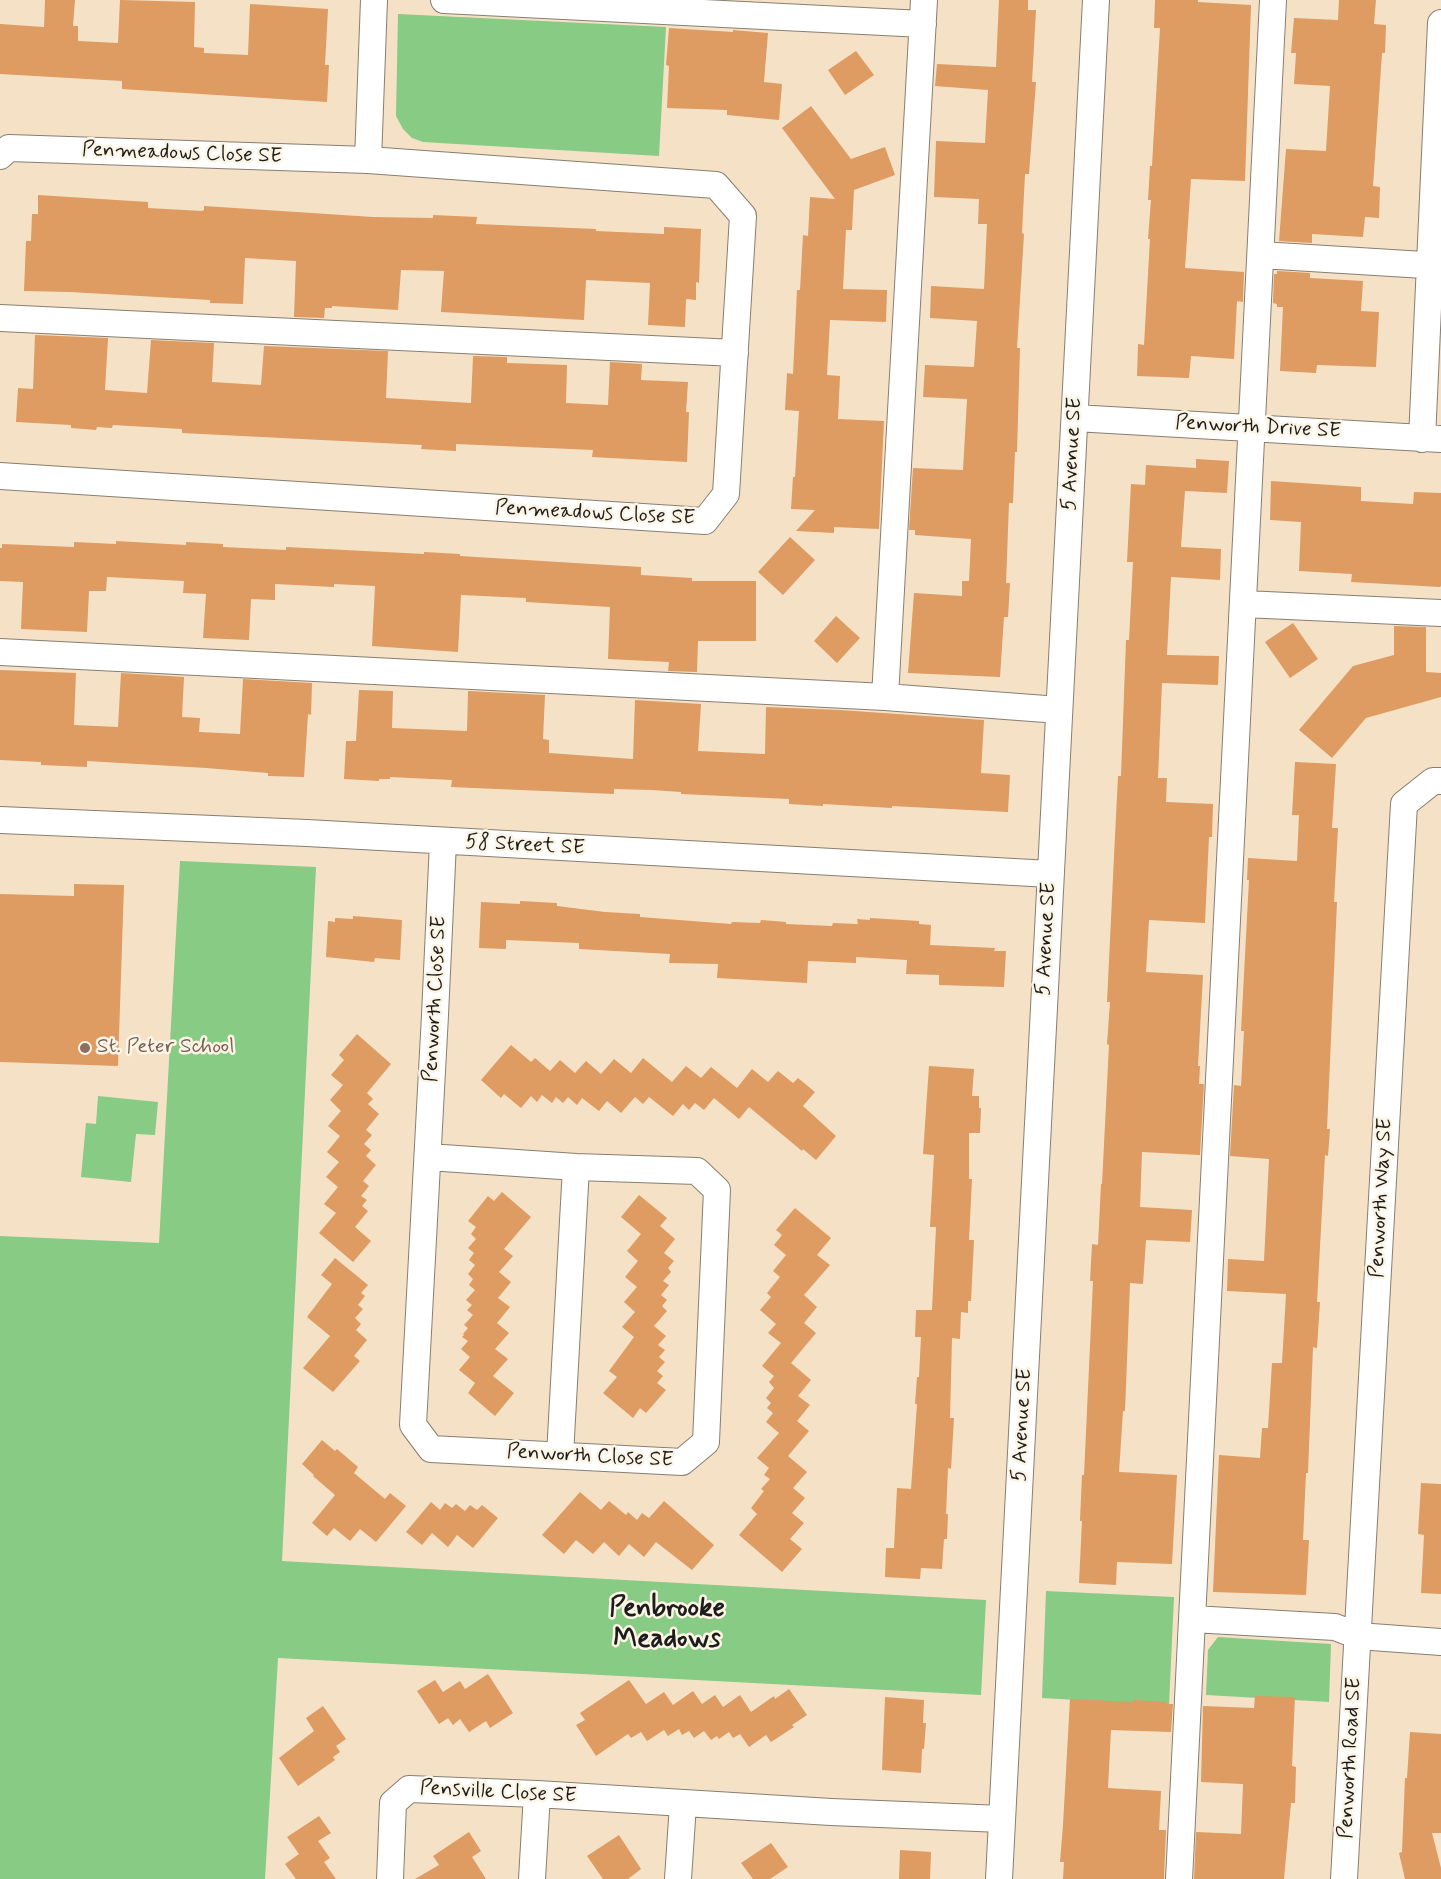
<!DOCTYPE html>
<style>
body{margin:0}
canvas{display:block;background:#f5e1c6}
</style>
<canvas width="1441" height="1879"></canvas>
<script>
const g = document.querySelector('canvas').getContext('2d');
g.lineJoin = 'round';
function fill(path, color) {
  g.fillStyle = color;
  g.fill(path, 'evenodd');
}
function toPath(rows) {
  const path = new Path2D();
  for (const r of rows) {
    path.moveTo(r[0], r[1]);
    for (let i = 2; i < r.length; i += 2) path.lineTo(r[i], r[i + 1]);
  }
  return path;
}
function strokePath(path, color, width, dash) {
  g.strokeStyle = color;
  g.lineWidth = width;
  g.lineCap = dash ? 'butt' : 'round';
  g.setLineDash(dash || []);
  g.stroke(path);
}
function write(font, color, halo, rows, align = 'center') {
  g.font = font + ' Mynerve,sans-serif';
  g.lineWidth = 5;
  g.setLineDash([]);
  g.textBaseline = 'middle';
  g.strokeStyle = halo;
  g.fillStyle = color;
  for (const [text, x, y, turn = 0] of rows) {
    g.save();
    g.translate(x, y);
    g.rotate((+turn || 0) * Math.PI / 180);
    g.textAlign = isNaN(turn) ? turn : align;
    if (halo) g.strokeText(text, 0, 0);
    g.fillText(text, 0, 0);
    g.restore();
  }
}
fill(toPath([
 [398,14,666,27,659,156,423,142,412,138,403,129,396,116],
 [180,861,316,867,282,1561,986,1600,981,1695,278,1658,265,1879,0,1879,0,1236,159,1243],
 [98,1096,158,1102,155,1135,136,1134,131,1182,81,1177,86,1123,96,1124],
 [1046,1591,1174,1597,1169,1705,1042,1698],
 [1218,1637,1331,1644,1329,1702,1206,1695,1208,1650]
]), '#87cb85');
fill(toPath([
 [45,0,75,0,73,26,78,26,78,41,118,43,120,0,195,2,194,47,204,48,204,53,248,55,250,4,328,9,325,65,329,65,327,102,122,89,122,81,0,74,0,24,44,27],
 [999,0,1028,0,1028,10,1036,10,1032,82,1036,82,1029,174,1025,174,1022,233,1024,234,1017,348,1020,348,1017,452,1015,452,1013,503,1009,503,1006,583,1010,583,1008,617,1004,617,1000,677,908,673,914,593,962,596,962,581,969,581,971,539,915,535,915,530,909,530,913,468,963,470,967,399,923,397,925,365,974,367,977,321,930,318,931,286,984,289,987,224,978,224,979,199,934,197,936,141,985,143,988,90,935,86,937,64,996,67],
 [1155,0,1198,0,1198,2,1251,5,1245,181,1191,179,1185,268,1244,272,1243,302,1237,301,1234,359,1191,356,1189,378,1137,376,1138,344,1144,345,1150,239,1148,239,1151,200,1148,200,1150,166,1152,166,1153,148,1160,28,1154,28],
 [1339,0,1376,0,1374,24,1386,25,1385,53,1382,53,1373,186,1380,187,1379,218,1365,217,1363,237,1312,234,1312,243,1279,241,1286,149,1326,151,1330,86,1294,84,1296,53,1291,53,1294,18,1338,20],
 [669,28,733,32,733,30,768,33,764,82,782,84,779,120,727,115,727,110,667,108,669,66,666,65],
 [856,51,874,75,845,95,828,70],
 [811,106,851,159,885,147,895,175,854,190,852,230,846,230,843,289,887,290,886,322,830,320,827,375,840,376,838,419,884,421,879,529,834,527,834,533,796,531,815,510,791,509,793,477,795,477,799,411,785,410,787,373,793,374,797,290,800,290,803,235,808,236,810,197,835,199,782,128],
 [38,195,148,202,148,208,202,211,204,210,204,206,373,217,433,218,433,215,477,217,476,224,596,229,596,231,664,234,664,227,701,229,699,283,696,282,696,300,686,299,685,327,648,325,650,283,586,280,584,320,441,312,444,271,401,270,398,310,332,306,332,308,325,308,324,318,294,317,296,261,245,258,243,304,210,303,210,300,70,292,24,291,26,241,31,241,32,214,38,214],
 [1277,271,1310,273,1310,278,1363,281,1361,311,1379,312,1376,367,1317,365,1316,373,1280,371,1283,307,1277,307,1277,304,1273,303,1274,274,1277,274],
 [35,335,108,338,105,390,147,393,151,340,214,343,212,382,261,385,264,346,388,351,386,398,471,403,473,356,507,357,507,363,567,365,566,403,608,405,610,362,642,364,641,380,688,382,686,412,689,412,687,462,592,457,593,450,456,444,456,451,421,449,422,445,182,433,182,429,113,425,112,428,97,427,96,430,71,428,71,425,16,422,18,388,33,389],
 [1196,459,1229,461,1227,493,1185,491,1181,547,1221,549,1220,580,1171,577,1167,655,1219,656,1218,685,1162,683,1158,778,1167,778,1166,802,1213,804,1212,837,1209,837,1205,923,1149,920,1146,972,1203,975,1198,1066,1200,1066,1199,1084,1204,1084,1200,1155,1142,1152,1140,1207,1192,1210,1190,1242,1146,1240,1143,1284,1130,1283,1125,1411,1123,1411,1119,1472,1177,1475,1172,1564,1117,1562,1116,1585,1079,1583,1082,1521,1080,1521,1082,1475,1084,1475,1093,1281,1090,1281,1092,1244,1098,1245,1101,1184,1102,1184,1109,1045,1107,1044,1110,1002,1107,1002,1115,836,1118,776,1121,776,1126,640,1129,640,1133,562,1127,562,1131,484,1145,485,1146,465,1196,468],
 [1271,481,1361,487,1361,501,1413,504,1414,492,1441,493,1441,586,1440,587,1351,582,1352,574,1299,571,1301,522,1270,520],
 [790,537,815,560,783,595,758,572],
 [116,541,186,545,186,542,223,544,223,547,286,550,286,547,424,554,424,552,460,554,460,556,641,567,641,575,692,578,692,581,756,581,756,641,698,641,697,672,668,671,669,662,608,659,610,607,526,602,526,598,461,595,458,652,372,646,375,586,334,584,334,587,275,584,275,600,251,599,249,640,203,638,206,594,183,593,184,581,107,577,106,591,89,591,87,632,21,629,23,582,0,581,0,548,2,548,2,544,74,547,74,542,116,544],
 [836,616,860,638,837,663,814,641],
 [1293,623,1318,659,1290,678,1265,642],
 [1394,626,1426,627,1426,672,1441,673,1441,697,1366,718,1332,758,1299,730,1353,666,1394,655],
 [0,670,76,673,74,725,118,727,121,673,184,677,182,717,200,718,199,732,240,734,243,679,312,683,311,715,308,714,304,777,268,776,268,773,206,768,87,761,87,767,41,765,41,762,0,760],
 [359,690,393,691,392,728,467,731,468,691,545,695,543,739,549,740,549,753,633,759,635,700,701,704,698,751,765,754,766,707,840,710,984,720,981,773,1010,775,1008,812,892,806,892,808,823,804,823,806,789,804,789,799,681,794,681,792,652,790,614,789,614,794,451,787,452,780,390,777,390,779,379,779,379,781,344,779,346,741,356,741],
 [1295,762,1336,764,1332,828,1338,828,1334,902,1337,902,1327,1129,1330,1129,1328,1156,1325,1155,1317,1302,1320,1302,1317,1348,1313,1347,1308,1473,1306,1473,1303,1540,1309,1540,1306,1595,1213,1592,1219,1455,1260,1458,1262,1428,1268,1428,1272,1363,1282,1363,1286,1294,1227,1291,1228,1259,1264,1261,1269,1159,1230,1156,1234,1085,1241,1086,1244,1031,1241,1031,1249,880,1247,880,1248,858,1297,861,1299,815,1292,815],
 [74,884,124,885,118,1066,0,1062,0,894,74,896],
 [520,901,557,903,557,906,605,912,640,914,640,917,731,924,732,922,760,923,761,920,786,922,786,924,832,926,833,923,858,924,857,919,870,920,870,918,919,921,919,924,931,925,930,945,995,948,994,951,1006,951,1004,987,939,985,939,975,906,974,907,960,856,957,856,963,808,961,807,983,717,978,718,964,669,963,670,954,579,949,579,943,506,940,506,949,479,948,481,902,520,904],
 [353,916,402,920,400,960,375,958,374,962,326,957,328,921,335,922,335,918,353,919],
 [357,1034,391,1064,367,1093,373,1099,368,1104,379,1114,366,1130,372,1135,364,1144,371,1150,366,1156,376,1165,363,1181,369,1186,361,1196,367,1200,362,1206,368,1211,355,1227,371,1241,353,1262,319,1233,336,1213,324,1204,338,1187,326,1177,339,1162,327,1152,340,1136,328,1126,341,1111,330,1100,343,1085,331,1075,344,1060,339,1055],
 [511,1045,531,1062,535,1058,550,1071,560,1060,575,1073,586,1061,601,1074,614,1059,631,1073,643,1058,672,1082,686,1066,701,1078,711,1067,737,1088,752,1069,768,1082,778,1071,793,1083,798,1078,815,1092,803,1106,836,1136,816,1160,803,1149,802,1151,749,1107,739,1119,714,1098,704,1110,695,1103,689,1110,683,1104,673,1116,649,1097,643,1104,635,1097,621,1113,607,1101,599,1111,582,1098,577,1105,568,1097,563,1103,556,1097,552,1103,542,1095,537,1102,531,1096,521,1108,504,1094,501,1098,481,1080],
 [929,1066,974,1069,972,1096,979,1096,979,1108,981,1108,980,1133,969,1133,969,1179,972,1179,969,1240,974,1240,971,1301,968,1301,968,1313,961,1312,960,1339,952,1338,950,1418,954,1418,951,1469,948,1468,946,1514,948,1514,947,1539,944,1539,942,1569,921,1568,920,1579,885,1577,886,1548,894,1548,897,1488,911,1489,917,1404,915,1404,917,1377,919,1377,921,1337,915,1337,916,1310,932,1310,936,1227,930,1227,934,1155,923,1154],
 [502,1192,531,1217,504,1249,513,1256,499,1272,511,1282,498,1298,510,1307,497,1323,509,1333,495,1349,508,1359,493,1376,514,1393,495,1416,468,1393,475,1383,459,1370,470,1357,461,1349,468,1341,462,1337,464,1335,463,1334,468,1328,464,1325,473,1315,467,1310,472,1305,466,1300,475,1290,469,1285,473,1279,468,1274,475,1265,469,1260,474,1253,468,1248,476,1239,471,1234,476,1227,468,1221,488,1196,494,1201],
 [639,1195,667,1218,660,1226,675,1239,664,1253,674,1261,668,1268,671,1272,663,1281,669,1285,661,1295,667,1300,662,1306,667,1311,654,1326,666,1336,658,1345,665,1350,659,1357,665,1362,657,1371,663,1376,657,1383,666,1390,646,1413,640,1408,633,1418,603,1393,617,1377,609,1371,634,1337,622,1327,635,1312,624,1302,637,1287,625,1277,638,1261,627,1251,641,1234,621,1217],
 [795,1208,831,1238,817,1255,830,1265,804,1295,817,1307,804,1323,816,1333,791,1363,811,1380,798,1396,810,1405,797,1421,809,1431,788,1456,807,1472,793,1488,805,1498,792,1513,804,1523,790,1539,802,1549,782,1572,739,1535,757,1514,751,1508,764,1491,761,1489,770,1479,764,1475,769,1468,757,1458,779,1433,766,1422,773,1413,767,1408,771,1403,766,1398,774,1388,769,1382,774,1376,762,1366,781,1343,768,1333,776,1324,760,1310,771,1297,767,1293,780,1277,773,1271,786,1255,774,1245,782,1235,776,1230],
 [335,1258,368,1285,361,1293,365,1296,358,1305,363,1309,355,1318,361,1324,356,1330,367,1340,354,1356,360,1361,333,1392,303,1368,330,1336,307,1317,332,1284,321,1275],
 [322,1440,335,1451,337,1449,358,1467,354,1473,385,1499,390,1493,406,1506,376,1542,360,1529,350,1541,334,1528,327,1536,312,1523,335,1495,313,1476,314,1475,302,1464],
 [1421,1483,1441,1484,1441,1594,1421,1593,1424,1535,1418,1534],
 [580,1492,601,1510,609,1501,626,1515,628,1512,637,1520,642,1513,649,1518,664,1501,714,1545,692,1570,656,1542,644,1557,629,1544,619,1556,604,1542,593,1554,576,1540,564,1554,542,1535],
 [431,1502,440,1510,445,1503,452,1508,456,1504,465,1511,470,1505,477,1510,482,1505,498,1518,473,1548,457,1535,448,1547,432,1533,422,1545,406,1532],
 [488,1674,513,1713,490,1728,486,1721,469,1732,460,1719,453,1725,448,1718,439,1724,417,1691,435,1680,443,1692,460,1681,465,1689],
 [629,1680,646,1704,664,1692,673,1705,693,1691,702,1704,715,1695,723,1707,740,1695,751,1712,774,1696,775,1699,789,1689,807,1715,792,1725,794,1727,771,1742,766,1735,749,1747,740,1734,733,1738,729,1732,719,1739,717,1736,711,1740,704,1731,694,1738,689,1731,682,1735,679,1729,668,1736,664,1730,647,1741,641,1732,631,1738,628,1734,596,1756,576,1725,585,1720,580,1713],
 [1255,1696,1295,1697,1292,1766,1296,1767,1295,1803,1291,1803,1284,1879,1194,1879,1196,1832,1241,1834,1243,1784,1201,1782,1203,1706,1254,1708],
 [885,1697,924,1700,923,1723,926,1723,924,1749,922,1749,921,1773,882,1770],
 [1070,1699,1133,1702,1133,1700,1166,1702,1166,1704,1173,1704,1171,1732,1111,1730,1108,1788,1161,1791,1159,1830,1166,1830,1164,1879,1063,1879,1064,1862,1060,1862,1063,1825],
 [323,1706,346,1739,336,1746,340,1752,333,1757,335,1760,298,1786,279,1758,314,1731,306,1718],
 [1410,1732,1441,1734,1441,1833,1432,1833,1441,1868,1441,1879,1405,1879,1399,1853,1402,1852,1405,1778,1407,1778],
 [319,1816,331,1833,318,1841,330,1858,324,1862,336,1879,296,1879,285,1864,299,1854,287,1837],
 [469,1832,481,1851,472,1857,486,1879,415,1879,439,1865,433,1856],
 [619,1835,641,1869,628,1879,603,1879,587,1856],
 [771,1843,788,1867,770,1879,753,1879,741,1863],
 [900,1850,931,1852,930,1879,899,1879]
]), '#de9b62');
const minor = toPath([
 [444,0,923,24],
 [0,156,9,148,368,160,716,185,743,216,726,494,705,521,0,476],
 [368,160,374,0],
 [1261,255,1441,266],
 [0,318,735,353],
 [1075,418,1441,439],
 [1422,439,1441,23],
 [1244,604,1441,613],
 [0,652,885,697,1059,710],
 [885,697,924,0],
 [0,820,307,833,1050,874],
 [428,1157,576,1167,697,1171,717,1190,706,1442,682,1462,431,1449,413,1425,435,1015,443,842],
 [560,1455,576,1167],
 [1192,1619,1335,1627,1358,1636,1441,1642],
 [390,1879,393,1803,409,1789,537,1794,831,1812,1002,1819],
 [532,1879,537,1794],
 [678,1879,683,1804],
 [999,1879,1096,0],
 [1179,1879,1273,0],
 [1344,1879,1404,804,1433,781,1441,781]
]);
strokePath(minor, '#887e71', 28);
strokePath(minor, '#fff', 26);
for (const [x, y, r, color] of [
 [85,1048,6,"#8d6e63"]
]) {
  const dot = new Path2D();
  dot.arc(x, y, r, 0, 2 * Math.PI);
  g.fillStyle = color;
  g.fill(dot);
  strokePath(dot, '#fcf5e5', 2);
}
write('21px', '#1c1c1c', '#fcf5e5', [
 ["Penmeadows Close SE",182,154,2],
 ["Penworth Drive SE",1258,428,3],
 ["5 Avenue SE",1073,454,-87],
 ["Penmeadows Close SE",595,514,3],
 ["58 Street SE",525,846,3],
 ["5 Avenue SE",1047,939,-87],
 ["Penworth Close SE",436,999,-87],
 ["Penworth Way SE",1382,1198,-87],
 ["5 Avenue SE",1023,1425,-87],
 ["Penworth Close SE",590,1457,3],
 ["Penworth Road SE",1351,1758,-87],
 ["Pensville Close SE",498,1793,3]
]);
write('21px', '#785e54', '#fcf5e5', [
 ["St. Peter School",97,1048]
], 'left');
write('bold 27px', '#1c1c1c', '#fcf5e5', [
 ["Penbrooke",667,1609],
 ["Meadows",667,1640]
]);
</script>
